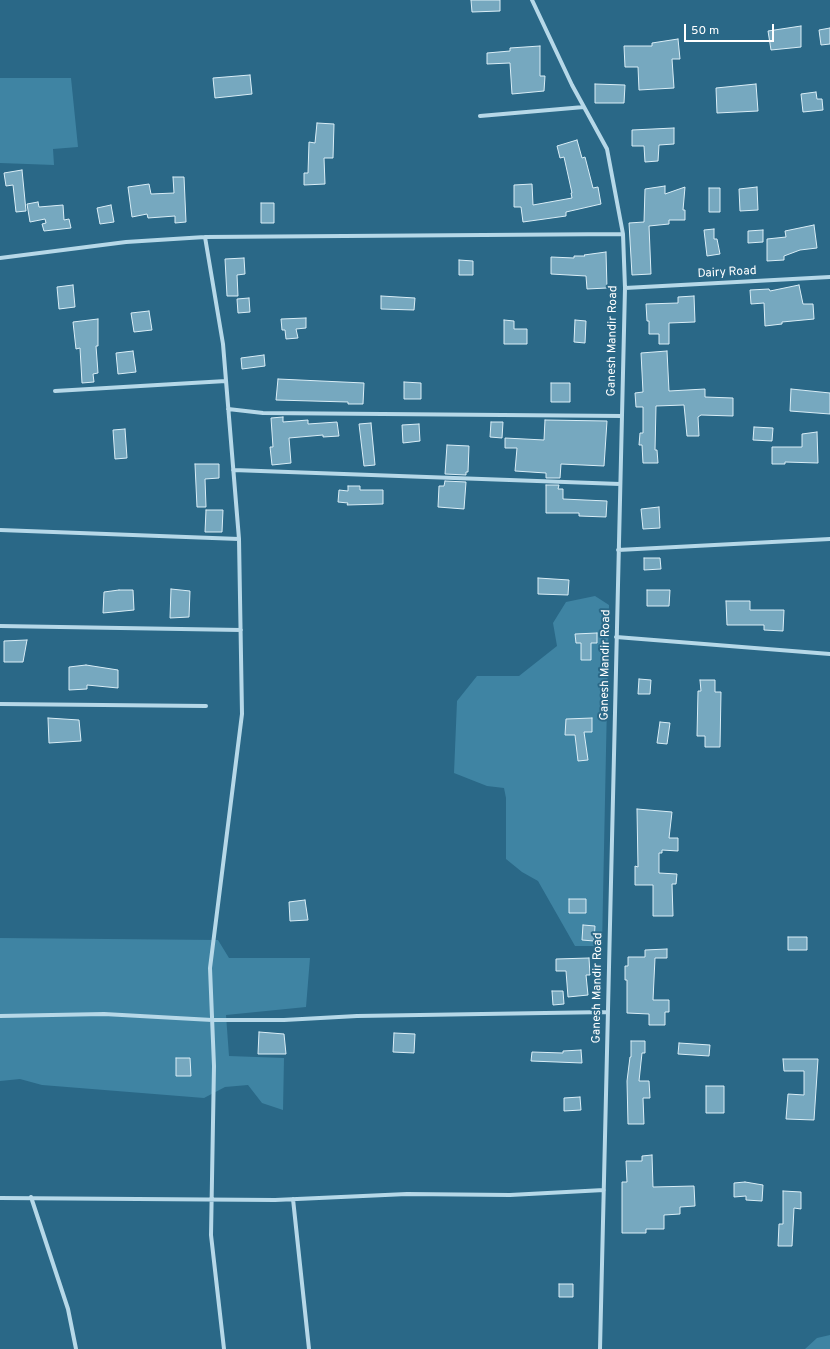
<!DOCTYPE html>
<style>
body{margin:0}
#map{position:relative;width:830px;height:1349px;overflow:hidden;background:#2a6887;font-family:Overpass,sans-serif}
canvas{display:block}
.scale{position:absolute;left:684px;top:24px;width:90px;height:18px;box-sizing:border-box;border:2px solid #fff;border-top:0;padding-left:5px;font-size:12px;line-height:14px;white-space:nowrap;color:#fff;-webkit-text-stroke:3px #2a6887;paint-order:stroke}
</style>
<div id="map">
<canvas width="830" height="1349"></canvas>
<div class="scale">50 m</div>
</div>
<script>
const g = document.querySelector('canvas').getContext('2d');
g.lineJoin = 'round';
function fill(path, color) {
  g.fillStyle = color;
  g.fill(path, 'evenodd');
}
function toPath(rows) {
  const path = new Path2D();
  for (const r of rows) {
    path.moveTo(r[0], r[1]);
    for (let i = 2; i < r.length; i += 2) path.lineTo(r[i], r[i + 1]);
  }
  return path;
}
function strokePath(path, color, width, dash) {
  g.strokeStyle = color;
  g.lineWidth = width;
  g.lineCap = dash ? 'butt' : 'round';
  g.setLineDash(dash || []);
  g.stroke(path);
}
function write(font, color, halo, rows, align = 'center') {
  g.font = font + ' Overpass,sans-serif';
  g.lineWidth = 4;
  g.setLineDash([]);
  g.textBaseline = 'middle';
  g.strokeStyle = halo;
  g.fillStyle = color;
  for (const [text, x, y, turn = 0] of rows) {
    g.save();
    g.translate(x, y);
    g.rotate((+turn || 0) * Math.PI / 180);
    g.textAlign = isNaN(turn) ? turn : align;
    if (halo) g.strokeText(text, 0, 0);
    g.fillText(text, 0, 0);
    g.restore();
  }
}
fill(toPath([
 [0,78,71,78,78,147,53,149,54,165,0,163],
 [595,596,609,605,602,946,575,946,538,881,522,872,506,859,506,798,504,788,487,786,454,773,457,701,477,676,519,676,557,646,553,623,566,602],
 [0,938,218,940,229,958,310,958,306,1007,226,1015,229,1056,284,1058,283,1110,262,1103,248,1085,225,1087,204,1098,42,1085,20,1079,0,1081],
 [830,1335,830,1349,805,1349,817,1338]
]), '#3f84a3');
const building = toPath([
 [471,0,500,0,500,11,472,12,471,0],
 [801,26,801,47,771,50,768,31,801,26],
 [830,28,830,44,821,45,819,30,830,28],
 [678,39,680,59,672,59,674,88,639,90,638,67,625,67,624,46,652,46,652,43,678,39],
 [540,46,540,76,545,76,544,91,512,94,510,63,487,64,487,53,510,51,510,48,540,46],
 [250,75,252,94,215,98,213,78,250,75],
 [595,84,625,85,624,103,595,103,595,84],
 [756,84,758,111,717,113,716,88,756,84],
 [816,92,817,99,822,99,823,110,803,112,801,94,816,92],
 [317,123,334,124,333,158,324,158,325,184,304,185,304,173,308,173,309,142,315,143,317,123],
 [674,128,674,144,659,145,658,161,645,162,644,146,632,146,632,130,674,128],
 [577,140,582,158,585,157,593,188,598,187,601,204,566,212,566,216,523,222,521,207,514,207,514,185,532,184,533,205,572,198,571,193,572,193,564,157,560,158,557,146,577,140],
 [22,170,26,211,16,212,13,185,6,186,4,173,22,170],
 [173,177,184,177,186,222,175,223,175,216,148,218,147,214,132,217,128,187,149,184,151,194,174,193,173,177],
 [665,186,665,194,685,187,683,210,685,210,685,220,669,220,669,224,649,226,651,274,632,275,629,223,644,222,645,189,665,186],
 [757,187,758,210,740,211,739,189,757,187],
 [709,188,720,188,720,212,709,212,709,188],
 [38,202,39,207,63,205,64,220,69,219,71,228,44,231,42,224,46,223,45,219,30,222,27,204,38,202],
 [261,203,274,203,274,223,261,223,261,203],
 [111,205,114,222,100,224,97,208,111,205],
 [814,225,817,248,800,250,784,256,784,260,767,261,767,239,786,237,785,231,814,225],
 [714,229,714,239,717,239,720,254,707,256,704,230,714,229],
 [763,230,763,242,748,243,748,231,763,230],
 [606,252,607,288,587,289,586,276,551,274,551,257,574,258,574,256,585,256,584,255,606,252],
 [244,258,245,274,237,275,238,296,227,296,225,259,244,258],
 [459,260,473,261,473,275,459,275,459,260],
 [73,285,75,307,59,309,57,287,73,285],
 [799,285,803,304,813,304,814,319,782,322,782,324,765,326,764,303,751,304,750,290,769,289,770,291,799,285],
 [381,296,415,298,414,310,381,309,381,296],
 [694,296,695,322,669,323,669,344,659,344,659,334,649,334,649,321,647,321,646,304,678,303,678,297,694,296],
 [249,298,250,312,238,313,237,299,249,298],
 [149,311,152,330,134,332,131,313,149,311],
 [306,318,306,328,296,329,298,338,286,339,285,330,282,330,281,319,306,318],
 [98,319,98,346,96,346,98,373,93,374,94,382,82,383,80,348,76,349,73,322,98,319],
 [504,320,514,321,514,329,527,329,527,344,504,344,504,320],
 [575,320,586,321,585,343,574,342,575,320],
 [133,351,136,372,118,374,116,353,133,351],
 [667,351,669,391,705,389,705,397,733,398,733,416,701,415,698,417,699,436,687,436,684,405,656,406,655,450,657,450,658,463,643,463,642,445,639,445,640,433,643,433,643,407,636,407,635,393,643,392,641,353,667,351],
 [264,355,265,366,242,369,241,358,264,355],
 [278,379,364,383,363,404,348,404,348,402,276,400,278,379],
 [404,382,421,383,421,399,404,399,404,382],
 [551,383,570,383,570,402,551,402,551,383],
 [791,389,830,393,830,414,790,411,791,389],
 [283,417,283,422,308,420,308,424,337,422,339,436,323,437,323,435,289,438,291,463,272,465,270,447,273,447,271,418,283,417],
 [545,420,607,421,604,466,561,464,560,478,546,478,546,473,515,471,517,448,505,448,505,438,544,440,545,420],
 [491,422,503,422,502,438,490,437,491,422],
 [371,423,375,465,364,466,359,424,371,423],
 [419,424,420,441,403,443,402,425,419,424],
 [754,427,773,428,772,441,753,440,754,427],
 [125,429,127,458,115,459,113,430,125,429],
 [817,432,818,463,785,462,785,464,772,464,772,447,802,447,802,434,817,432],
 [447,445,469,446,468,472,466,472,466,475,445,474,447,445],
 [195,464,219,464,219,478,205,479,206,507,197,507,195,464],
 [445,481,466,482,464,509,438,507,439,486,444,486,445,481],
 [546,485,559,485,558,489,563,489,563,499,607,501,606,517,579,516,579,513,546,513,546,485],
 [348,486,360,486,360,490,383,490,383,504,347,505,348,503,338,502,339,490,348,491,348,486],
 [659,507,660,528,643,529,641,509,659,507],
 [206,510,223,510,222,532,205,532,206,510],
 [644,558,660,558,661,569,644,570,644,558],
 [538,578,569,580,568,595,538,594,538,578],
 [171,589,190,591,189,617,170,618,171,589],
 [119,590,133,590,134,610,103,613,104,592,119,590],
 [647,590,670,590,669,606,647,606,647,590],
 [726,601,750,601,750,610,784,610,783,631,764,630,764,625,727,625,726,601],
 [597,633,597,643,591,643,591,660,581,660,581,643,576,643,575,634,597,633],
 [27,640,23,662,4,662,4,641,27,640],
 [86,665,118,670,118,688,87,685,87,689,69,690,69,667,86,665],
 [639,679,651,680,650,694,638,694,639,679],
 [700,680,715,680,715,692,721,692,720,747,705,747,705,736,697,736,698,691,701,691,700,680],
 [48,718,79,720,81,741,49,743,48,718],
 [592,718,592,732,584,732,588,760,578,761,575,735,565,735,566,719,592,718],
 [660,722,670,723,667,744,657,743,660,722],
 [637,809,672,812,669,838,678,838,678,851,662,850,662,853,659,853,659,873,677,874,676,884,672,884,673,916,653,916,653,885,635,885,635,866,638,867,637,809],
 [569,899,586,899,586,913,569,913,569,899],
 [305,900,308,920,290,921,289,902,305,900],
 [583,925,595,926,594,941,582,940,583,925],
 [788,937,807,937,807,950,788,950,788,937],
 [667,949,667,958,655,958,653,1000,669,1000,669,1012,665,1012,665,1025,649,1025,649,1014,627,1013,627,980,625,980,625,966,628,966,628,957,645,957,645,950,667,949],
 [589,958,590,975,586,975,588,995,568,997,566,971,556,971,556,959,589,958],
 [552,991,563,991,564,1004,553,1005,552,991],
 [259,1032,284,1034,286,1054,258,1054,259,1032],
 [394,1033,415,1034,414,1053,393,1052,394,1033],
 [631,1041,645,1041,645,1053,642,1053,639,1081,649,1081,650,1098,643,1098,644,1124,628,1124,627,1081,630,1057,631,1057,631,1041],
 [679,1043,710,1045,709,1056,678,1054,679,1043],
 [581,1050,582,1063,531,1061,532,1052,563,1053,563,1051,581,1050],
 [176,1058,190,1058,191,1076,176,1076,176,1058],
 [783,1059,818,1059,814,1120,786,1119,788,1094,804,1095,804,1071,784,1071,783,1059],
 [706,1086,724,1086,724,1113,706,1113,706,1086],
 [580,1097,581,1110,564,1111,564,1098,580,1097],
 [652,1155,653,1187,694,1186,695,1206,680,1207,680,1214,664,1215,664,1229,646,1229,646,1233,622,1233,622,1182,627,1182,626,1161,642,1161,642,1156,652,1155],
 [745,1182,763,1185,762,1201,746,1200,746,1196,734,1197,734,1183,745,1182],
 [783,1191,801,1192,801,1209,794,1208,792,1246,778,1246,779,1224,783,1224,783,1191],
 [559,1284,573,1284,573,1297,559,1297,559,1284]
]);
fill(building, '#76a8bf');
strokePath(building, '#d9edf6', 1);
strokePath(toPath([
 [532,0,572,85,607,149,623,234,625,288,600,1349],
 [480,116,584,107],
 [205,237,223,344,239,539,242,714,210,968,214,1066,211,1235,224,1349],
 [0,258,126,242,205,237,623,234],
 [625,288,830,277],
 [55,391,226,381],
 [228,409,263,413,622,416],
 [233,470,620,484],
 [0,530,239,539],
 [618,550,830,539],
 [0,626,241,630],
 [616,637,830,654],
 [0,704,206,706],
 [0,1016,104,1014,212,1020,284,1020,357,1016,608,1012],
 [31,1197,68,1309,76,1349],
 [0,1198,275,1200,407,1194,510,1195,604,1190],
 [293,1199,309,1349]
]), '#b6d8e8', 4);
write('12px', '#fff', '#2a6887', [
 ["Dairy Road",727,273,-3],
 ["Ganesh Mandir Road",613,341,-89],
 ["Ganesh Mandir Road",606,665,-89],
 ["Ganesh Mandir Road",598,988,-89]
]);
</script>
